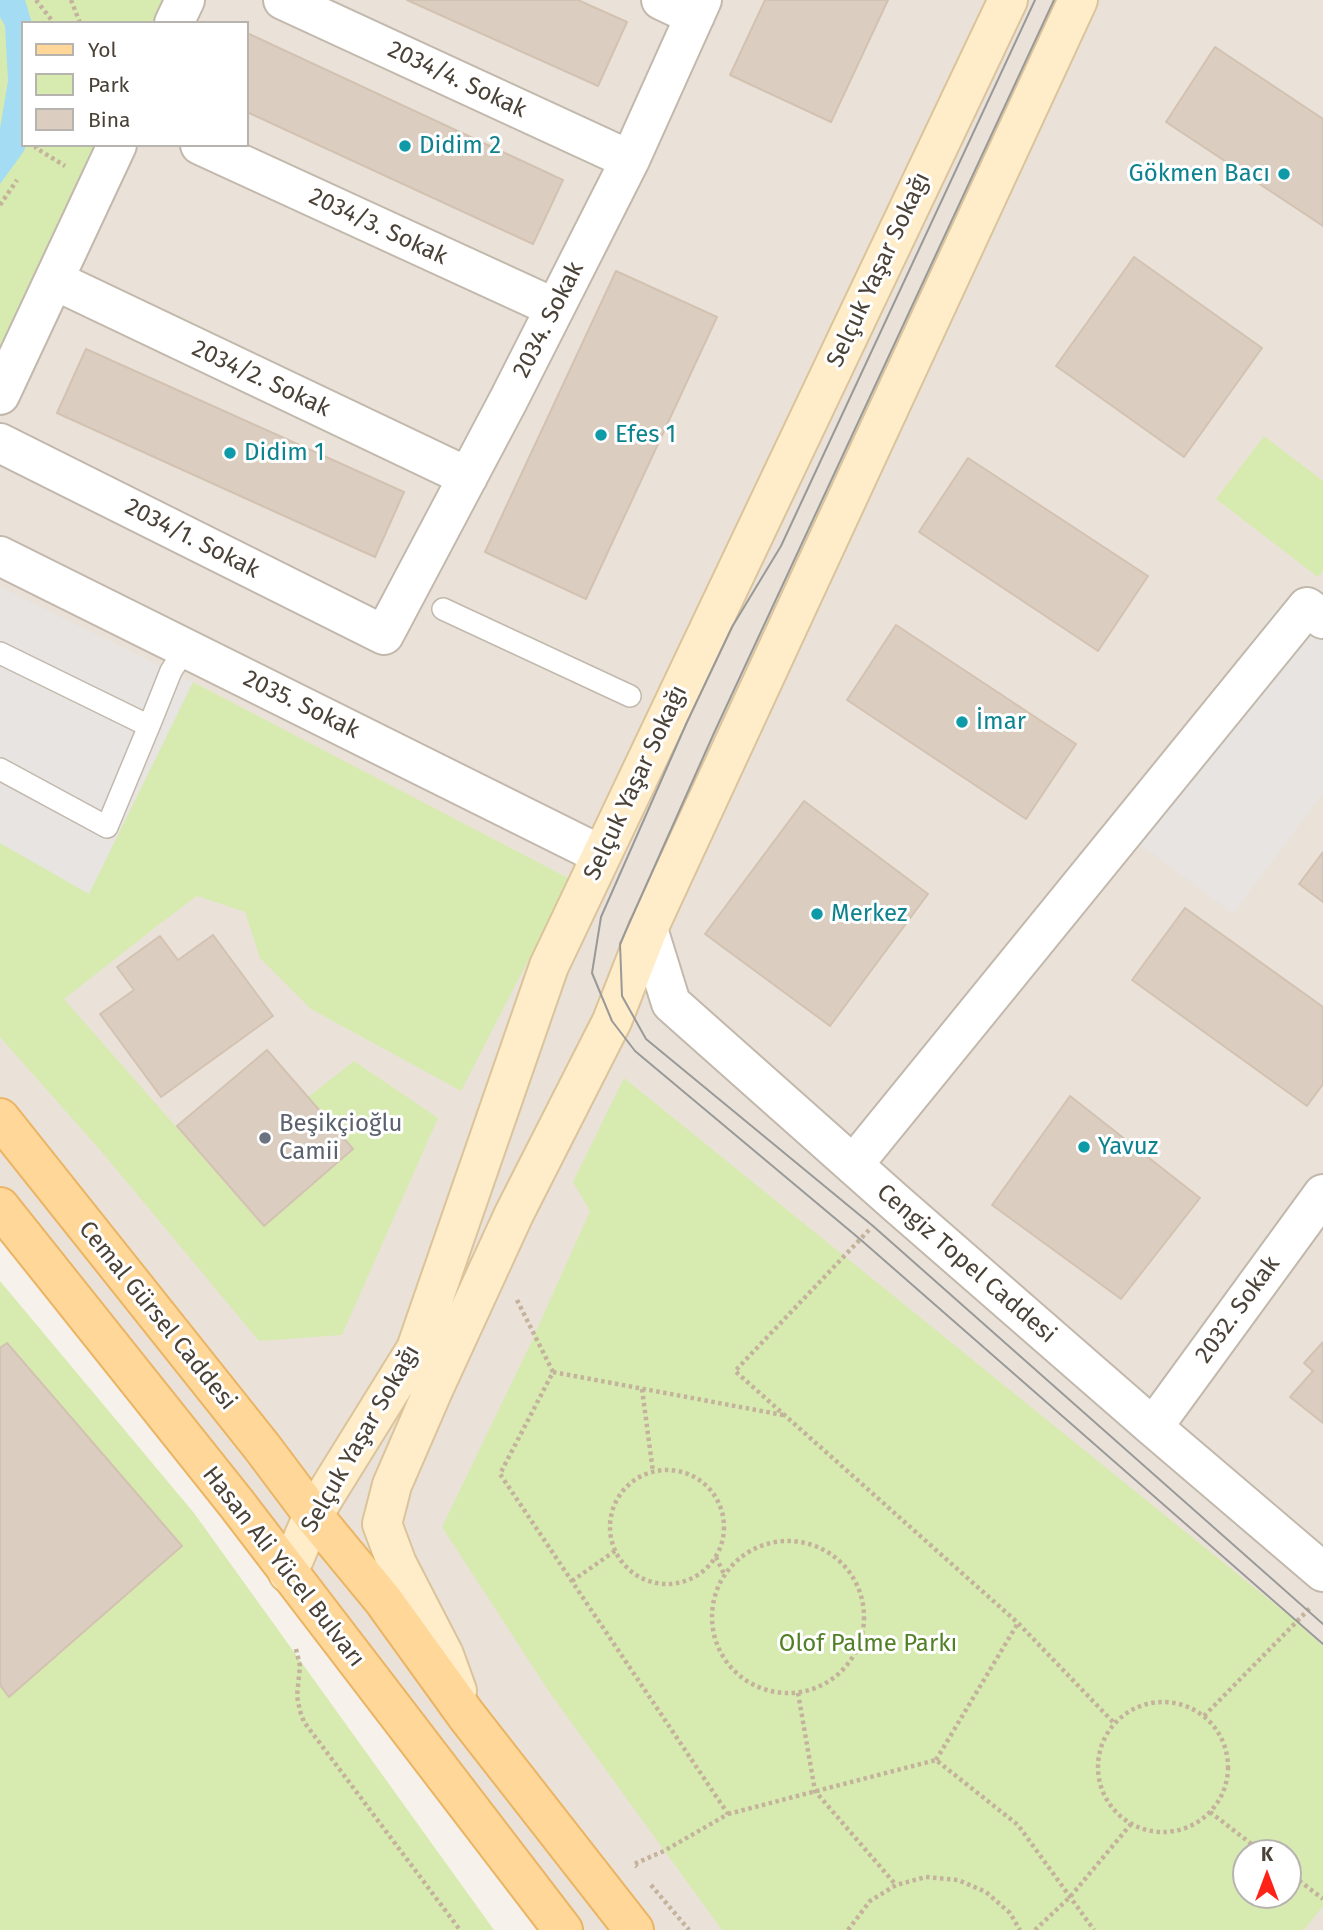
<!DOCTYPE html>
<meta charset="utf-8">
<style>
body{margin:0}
#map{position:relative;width:1323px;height:1930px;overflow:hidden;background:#f6f1ea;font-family:"Fira Sans",sans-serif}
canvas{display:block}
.legend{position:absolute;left:21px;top:21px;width:228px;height:126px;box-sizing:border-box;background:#fff;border:2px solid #b7b3af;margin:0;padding:9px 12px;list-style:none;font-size:21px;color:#4a4137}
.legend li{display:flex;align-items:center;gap:14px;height:35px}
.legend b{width:35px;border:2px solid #b7b3af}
.north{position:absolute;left:1232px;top:1839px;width:70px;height:70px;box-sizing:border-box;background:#fff;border:2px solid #b7b3af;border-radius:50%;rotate:0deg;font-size:19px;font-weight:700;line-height:28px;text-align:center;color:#4a4137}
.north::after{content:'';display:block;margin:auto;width:24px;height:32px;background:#ff2217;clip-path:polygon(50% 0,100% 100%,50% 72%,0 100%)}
</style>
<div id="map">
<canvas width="1323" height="1930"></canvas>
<ul class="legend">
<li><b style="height:9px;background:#ffd799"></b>Yol</li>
<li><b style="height:19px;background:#d7ebb1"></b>Park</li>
<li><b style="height:19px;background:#dbcec1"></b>Bina</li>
</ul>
<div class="north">K</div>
</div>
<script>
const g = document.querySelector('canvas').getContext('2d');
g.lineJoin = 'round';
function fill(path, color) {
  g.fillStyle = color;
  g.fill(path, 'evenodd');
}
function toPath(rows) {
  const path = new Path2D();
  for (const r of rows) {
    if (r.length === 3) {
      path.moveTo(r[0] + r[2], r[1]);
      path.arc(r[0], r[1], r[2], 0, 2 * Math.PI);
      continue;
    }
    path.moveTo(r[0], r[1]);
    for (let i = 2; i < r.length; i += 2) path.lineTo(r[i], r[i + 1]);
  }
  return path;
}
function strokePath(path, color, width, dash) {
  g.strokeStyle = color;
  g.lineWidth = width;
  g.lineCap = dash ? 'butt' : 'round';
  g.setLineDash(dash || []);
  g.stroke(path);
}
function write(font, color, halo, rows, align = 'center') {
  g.font = font + ' "Fira Sans",sans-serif';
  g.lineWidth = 6;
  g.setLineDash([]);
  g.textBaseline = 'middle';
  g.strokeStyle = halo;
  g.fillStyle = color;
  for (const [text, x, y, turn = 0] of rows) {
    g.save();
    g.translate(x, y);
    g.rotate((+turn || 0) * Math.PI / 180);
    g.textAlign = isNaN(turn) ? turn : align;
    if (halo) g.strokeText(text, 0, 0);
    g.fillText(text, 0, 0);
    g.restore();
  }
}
fill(toPath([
 [0,0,1323,0,1323,1930,556,1930,0,1197],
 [23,23,247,23,247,145,23,145],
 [1246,1853,1288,1853,1288,1895,1246,1895]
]), '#eae2d8');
fill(toPath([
 [0,0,167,0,157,23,23,23,23,145,100,145,0,360],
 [1264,436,1323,481,1323,571,1318,577,1216,499],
 [193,682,570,879,461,1091,311,1009,260,958,245,912,197,896,157,926,64,999,263,1226,353,1150,308,1097,354,1061,438,1118,342,1335,259,1341,101,1151,0,1037,0,843,89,893],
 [624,1078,1297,1622,1323,1646,1323,1906,1304,1930,722,1930,550,1693,442,1527,529,1347,590,1211,573,1182],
 [1246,1853,1288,1853,1288,1895,1246,1895],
 [0,1281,194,1513,494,1930,0,1930]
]), '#d7ebb1');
fill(toPath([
 [0,587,193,682,89,894,0,843],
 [1278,606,1323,639,1323,793,1233,913,1113,824]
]), '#e7e4e1');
fill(toPath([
 [0,0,25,0,32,23,23,23,23,145,26,145,24,151,0,184,0,129,8,81,5,26,0,17]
]), '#a4dcf4');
const building = toPath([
 [407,0,578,0,627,22,598,86,407,0],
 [765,0,888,0,831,122,730,75,765,0],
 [247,33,563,180,533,244,247,112,247,33],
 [1215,47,1323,119,1323,226,1166,122,1215,47],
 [1134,257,1262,348,1184,457,1056,366,1134,257],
 [616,271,717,317,586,599,485,552,616,271],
 [86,349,404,492,375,557,57,413,86,349],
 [968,458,1148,576,1098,651,919,532,968,458],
 [896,625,1076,744,1026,819,847,700,896,625],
 [804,801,928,894,830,1026,705,934,804,801],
 [1323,852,1323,902,1299,884,1323,852],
 [1185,908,1323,1007,1323,1084,1307,1106,1132,980,1185,908],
 [213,935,273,1016,161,1097,100,1014,134,990,117,967,160,936,178,960,213,935],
 [267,1050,353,1149,264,1226,177,1126,267,1050],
 [1070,1096,1200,1198,1121,1299,992,1205,1070,1096],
 [1323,1342,1323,1423,1290,1397,1313,1371,1304,1363,1323,1342],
 [7,1343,182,1546,9,1697,0,1685,0,1348,7,1343]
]);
fill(building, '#dbcec1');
strokePath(building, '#d3c2b1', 2);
const lane = toPath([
 [443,609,630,696],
 [0,653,149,726,171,671,186,648],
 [0,769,107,827,149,726]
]);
const street = toPath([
 [283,0,630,160],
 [661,0,695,16],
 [174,23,185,0],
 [200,145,555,308],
 [54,280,468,477],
 [0,395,117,145],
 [0,443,384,635,509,399,630,160,702,0],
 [0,556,601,855],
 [648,929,671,1003,896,1203,1153,1427,1323,1572],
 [853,1165,1307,607,1323,619],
 [1153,1427,1323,1194]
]);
const secondary = toPath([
 [288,1573,313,1515,416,1349,549,966,1008,0],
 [457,1691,444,1655,397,1564,382,1524,392,1485,434,1388,514,1214,612,1021,648,929,1078,0]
]);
const primary = toPath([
 [0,1118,262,1447,313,1515,383,1600,466,1715,634,1930],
 [0,1207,236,1503,563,1930]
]);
strokePath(lane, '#c2b8ac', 24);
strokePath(street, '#c2b8ac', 42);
strokePath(secondary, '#dbc39a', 42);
strokePath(primary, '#eab463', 42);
strokePath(toPath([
 [36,0,54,23],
 [71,0,80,23],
 [36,145,36,148,65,166],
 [0,205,17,180],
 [869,1230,735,1371,1018,1623,1115,1724],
 [517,1300,553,1372,500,1474,728,1814,664,1851,634,1864,637,1867],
 [553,1372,783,1415],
 [642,1389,653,1472],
 [667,1527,57],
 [788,1617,76],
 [716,1557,724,1574],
 [572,1581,615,1551],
 [296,1649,300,1666,297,1696,300,1711,304,1722,460,1930],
 [798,1693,815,1791,896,1885],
 [1163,1767,65],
 [1204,1716,1311,1607],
 [936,1760,1018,1623],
 [1210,1812,1263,1853],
 [728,1814,936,1760,1018,1825,1094,1930],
 [1288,1872,1323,1899],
 [651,1885,689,1930],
 [848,1930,870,1901,896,1885,926,1877,958,1880,986,1892,1010,1913,1020,1930],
 [1035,1930,1070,1897,1131,1824]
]), '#c4b29c', 4.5, [3.5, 3.5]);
strokePath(lane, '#fff', 21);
strokePath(street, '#fff', 38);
strokePath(secondary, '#ffedca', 38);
strokePath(primary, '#ffd799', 38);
strokePath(toPath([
 [1035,0,781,546,732,627,687,722,601,917,592,973,612,1021,635,1051,861,1240,1323,1644],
 [1054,0,714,733,620,944,622,996,646,1039,873,1226,1323,1624]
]), '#999', 2);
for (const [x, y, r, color] of [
 [405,146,7,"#0f9aa8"],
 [1284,174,7,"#0f9aa8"],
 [601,435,7,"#0f9aa8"],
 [230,453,7,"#0f9aa8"],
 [962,722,7,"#0f9aa8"],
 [817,914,7,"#0f9aa8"],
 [265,1138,7,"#6b7280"],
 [1084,1147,7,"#0f9aa8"]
]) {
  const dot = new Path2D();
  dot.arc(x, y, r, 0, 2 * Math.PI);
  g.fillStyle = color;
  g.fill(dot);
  strokePath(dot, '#fff', 2.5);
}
write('24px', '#4a4137', '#fff', [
 ["2034/4. Sokak",457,80,25],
 ["2034/3. Sokak",378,227,25],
 ["Selçuk Yaşar Sokağı",879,270,-65],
 ["2034. Sokak",549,320,-63],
 ["2034/2. Sokak",261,379,25],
 ["2034/1. Sokak",192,539,27],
 ["2035. Sokak",301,705,26],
 ["Selçuk Yaşar Sokağı",636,783,-65],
 ["Cengiz Topel Caddesi",966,1264,41],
 ["2032. Sokak",1238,1310,-54],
 ["Cemal Gürsel Caddesi",157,1316,51],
 ["Selçuk Yaşar Sokağı",361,1439,-60],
 ["Hasan Ali Yücel Bulvarı",283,1567,52]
]);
write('24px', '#0d838f', '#fff', [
 ["Didim 2",419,146],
 ["Gökmen Bacı",1270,174,"right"],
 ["Efes 1",615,435],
 ["Didim 1",244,453],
 ["İmar",976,722],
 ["Merkez",831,914],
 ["Yavuz",1098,1147]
], 'left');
write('24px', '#5b616d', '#fff', [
 ["Beşikçioğlu",279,1124],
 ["Camii",279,1152]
], 'left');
write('24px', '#528026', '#fff', [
 ["Olof Palme Parkı",868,1644]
]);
</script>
